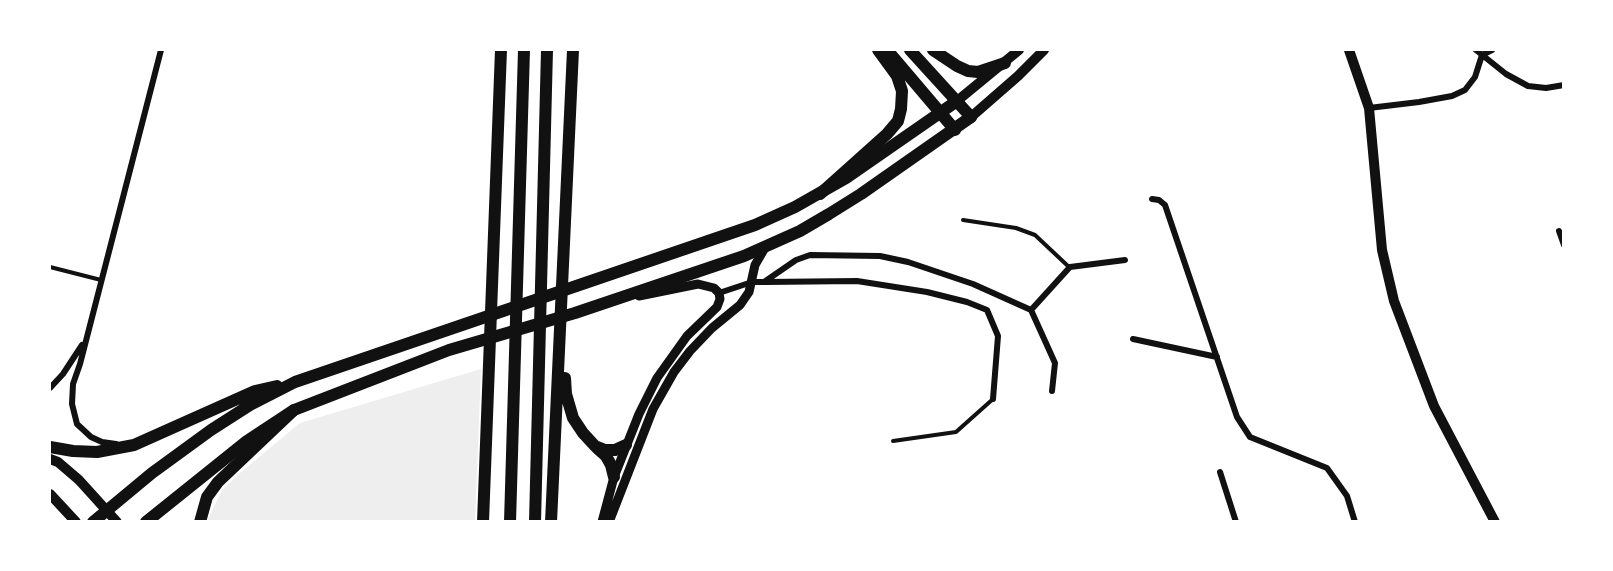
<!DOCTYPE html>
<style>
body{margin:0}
#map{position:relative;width:1613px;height:571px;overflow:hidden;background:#fff;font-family:"Alegreya Sans",sans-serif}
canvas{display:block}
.frame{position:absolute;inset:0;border:51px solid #fff;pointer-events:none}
</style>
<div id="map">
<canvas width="1613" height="571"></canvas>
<div class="frame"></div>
</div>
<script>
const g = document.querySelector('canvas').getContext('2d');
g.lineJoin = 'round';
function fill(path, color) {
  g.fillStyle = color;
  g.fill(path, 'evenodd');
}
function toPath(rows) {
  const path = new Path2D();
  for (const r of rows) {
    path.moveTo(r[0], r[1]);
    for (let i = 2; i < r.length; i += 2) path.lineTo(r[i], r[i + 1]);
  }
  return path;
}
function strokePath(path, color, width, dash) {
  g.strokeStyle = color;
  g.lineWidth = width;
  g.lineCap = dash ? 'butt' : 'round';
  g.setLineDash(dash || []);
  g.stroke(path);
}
fill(toPath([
 [481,369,475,521,207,521,222,490,240,473,300,423]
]), '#eee');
strokePath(toPath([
 [963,220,1016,228,1035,235,1069,267],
 [50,267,101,280],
 [893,441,956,432,993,399]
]), '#111', 4);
strokePath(toPath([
 [1476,50,1506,74,1528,86,1546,88,1564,85],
 [1369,108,1419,102,1452,96,1465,90,1475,77,1482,55,1492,50],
 [1152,199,1159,200,1165,205,1237,417,1250,437,1327,468,1347,496,1355,522],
 [1559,231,1564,245],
 [765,282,857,281,927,292,967,302,987,310,998,336,993,399],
 [719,293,752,282,764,282,796,260,810,255,880,256,908,262,973,284,1031,310,1055,363,1052,391],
 [1031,310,1070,267,1125,260],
 [1133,339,1217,357],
 [50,388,63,374,82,345],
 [116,444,102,442,91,437,77,424,72,404,73,384,80,364,161,50],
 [1220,472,1236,522]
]), '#111', 6);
strokePath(toPath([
 [602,522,614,477,639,414,657,378,687,336,717,307,720,299,719,293,714,288,698,284,639,296],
 [609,522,653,409,674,372,690,351,712,328,740,305,749,292,755,265,766,246]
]), '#111', 9);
strokePath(toPath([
 [1349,50,1369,108,1382,250,1394,301,1434,406,1495,522],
 [957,101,1019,50],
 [971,117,1018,76,1044,50],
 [50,459,58,462,79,480,117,522],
 [50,494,76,522]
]), '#111', 10);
strokePath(toPath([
 [50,447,73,451,97,452,134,445,255,391,277,386],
 [93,522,152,473,211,430,250,405,295,382,755,225,795,207,846,178,957,101],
 [146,522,247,441,294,410,449,350,575,313,744,256,800,231,829,214,861,194,971,117]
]), '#111', 12);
strokePath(toPath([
 [887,50,955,130],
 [910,50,971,117],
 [933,50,957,66,968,71,978,72,1005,63],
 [820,194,887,134,898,121,901,109,902,91,897,76,878,50],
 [565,378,566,394,573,418,583,433,595,446,605,450,615,450,626,445],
 [597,448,606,456,611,465,614,477],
 [200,522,207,497,218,482,294,410],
 [483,522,501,50],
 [510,522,524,50],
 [535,522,547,50],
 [551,522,573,50]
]), '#111', 12);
</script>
